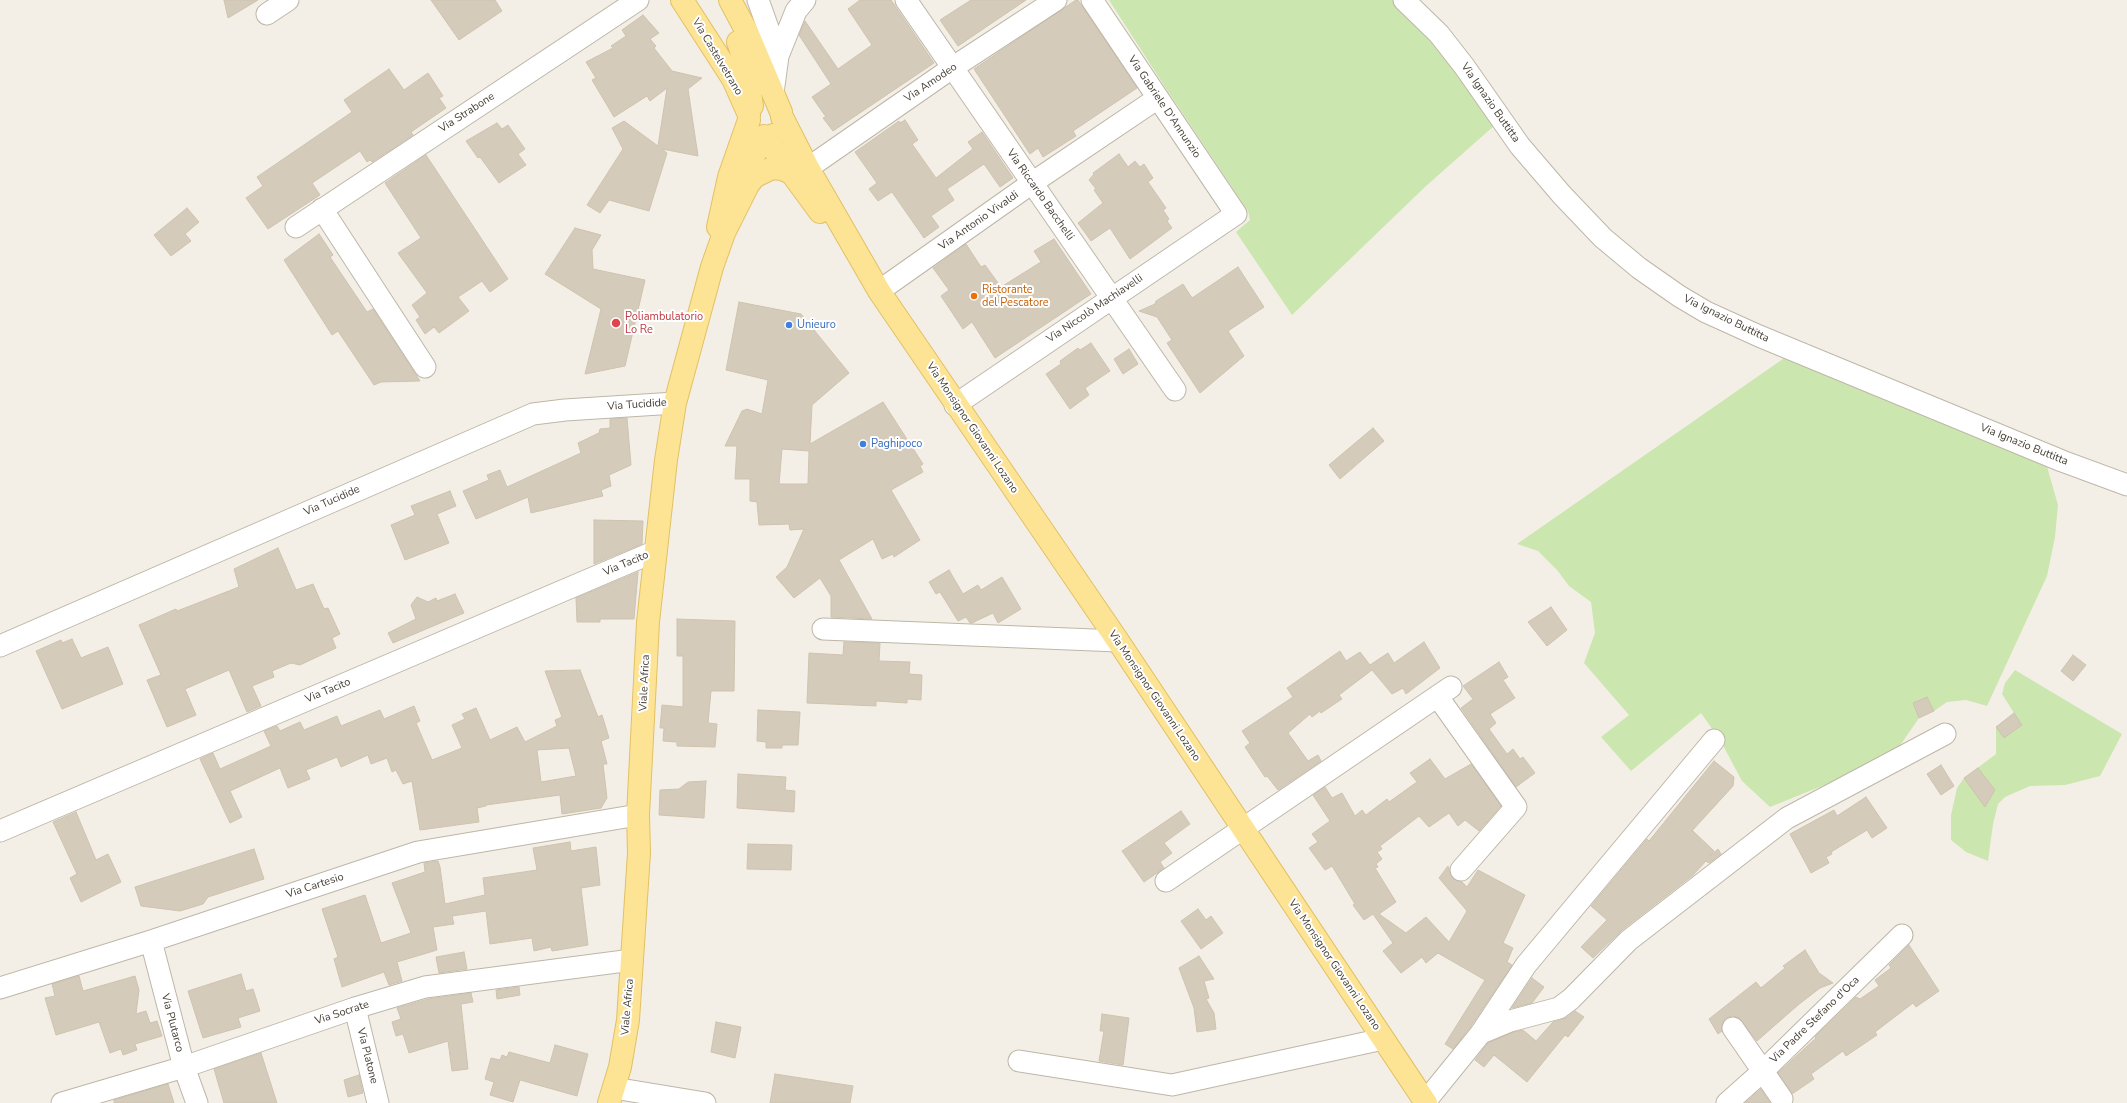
<!DOCTYPE html>
<meta charset="utf-8">
<style>
body{margin:0}
canvas{display:block;background:#f3efe6}
</style>
<canvas width="2127" height="1103"></canvas>
<script>
const g = document.querySelector('canvas').getContext('2d');
g.lineJoin = 'round';
function fill(path, color) {
  g.fillStyle = color;
  g.fill(path, 'evenodd');
}
function toPath(rows) {
  const path = new Path2D();
  for (const r of rows) {
    path.moveTo(r[0], r[1]);
    for (let i = 2; i < r.length; i += 2) path.lineTo(r[i], r[i + 1]);
  }
  return path;
}
function strokePath(path, color, width, dash) {
  g.strokeStyle = color;
  g.lineWidth = width;
  g.lineCap = dash ? 'butt' : 'round';
  g.setLineDash(dash || []);
  g.stroke(path);
}
function write(font, color, halo, rows, align = 'center') {
  g.font = font + ' "Nunito Sans",sans-serif';
  g.lineWidth = 4;
  g.setLineDash([]);
  g.textBaseline = 'middle';
  g.strokeStyle = halo;
  g.fillStyle = color;
  for (const [text, x, y, turn = 0] of rows) {
    g.save();
    g.translate(x, y);
    g.rotate((+turn || 0) * Math.PI / 180);
    g.textAlign = isNaN(turn) ? turn : align;
    if (halo) g.strokeText(text, 0, 0);
    g.fillText(text, 0, 0);
    g.restore();
  }
}
fill(toPath([
 [1109,0,1393,0,1446,55,1495,125,1426,186,1292,315,1236,232,1250,220,1248,211,1165,87],
 [1790,354,2046,463,2058,505,2055,537,2047,576,1987,706,1966,700,1947,702,1934,711,1919,718,1899,747,1827,784,1770,807,1742,781,1720,740,1701,713,1631,771,1601,737,1629,715,1584,663,1595,633,1591,602,1569,586,1557,570,1538,551,1517,544],
 [2015,670,2122,734,2100,776,2065,785,2030,786,2005,797,1998,804,1993,824,1988,861,1966,852,1951,840,1951,815,1957,788,1964,778,1996,754,1996,727,2014,713,2002,694,2005,683]
]), '#cbe7af');
const building = toPath([
 [224,0,258,0,228,18,224,0],
 [431,0,495,0,502,11,459,40,431,0],
 [860,0,891,0,934,63,833,131,823,118,826,117,812,97,831,84,799,35,805,21,838,69,872,45,848,9,860,0],
 [971,0,1026,0,958,46,940,20,971,0],
 [1076,0,1078,0,1137,88,1073,131,1076,136,1043,157,1038,148,1030,154,974,69,1076,0],
 [643,15,659,33,650,39,656,46,654,48,672,71,702,78,688,89,698,156,662,149,667,153,649,211,609,200,600,213,587,205,623,149,612,128,624,121,658,146,667,88,650,101,647,96,614,117,592,80,596,78,586,62,613,48,611,46,626,36,622,30,643,15],
 [389,69,404,90,428,73,443,96,439,98,446,108,411,132,413,135,372,162,370,160,367,162,360,151,312,183,320,195,268,229,246,198,263,186,257,177,352,112,344,100,389,69],
 [905,120,918,140,912,144,936,178,973,149,968,142,982,132,1013,178,1000,187,984,164,947,189,954,200,931,216,939,227,924,238,892,192,878,201,869,189,877,183,855,152,899,121,900,123,905,120],
 [497,123,502,129,508,125,525,149,518,154,526,165,499,183,480,157,478,158,466,141,497,123],
 [1119,154,1128,167,1135,161,1140,167,1144,164,1153,178,1148,182,1166,208,1163,210,1169,219,1167,221,1172,228,1130,259,1110,228,1091,241,1078,223,1103,203,1094,190,1096,189,1089,180,1094,174,1093,173,1119,154],
 [426,155,508,279,490,292,482,281,458,297,469,311,439,333,434,327,425,334,416,320,420,317,412,305,427,293,398,253,421,238,385,183,426,155],
 [187,208,199,222,185,234,191,241,171,256,154,235,187,208],
 [575,228,601,235,592,250,593,269,645,280,625,366,585,374,601,309,545,274,575,228],
 [319,234,333,255,330,257,367,312,373,309,420,381,381,382,374,385,338,331,332,335,284,260,319,234],
 [1054,239,1091,294,995,358,972,322,963,329,941,296,949,290,933,268,966,244,981,267,985,265,1001,287,1041,262,1034,251,1054,239],
 [1238,267,1264,307,1228,331,1244,356,1200,393,1167,343,1172,340,1157,317,1139,311,1155,304,1156,301,1183,284,1192,298,1238,267],
 [739,302,801,314,849,373,812,405,810,444,883,402,923,464,920,466,923,472,891,490,920,540,894,557,893,554,882,559,873,539,839,560,872,619,831,617,831,596,820,578,794,598,776,577,787,567,804,529,790,530,789,524,759,525,757,502,750,501,750,479,735,479,737,446,725,446,742,411,747,409,762,414,768,380,726,370,739,302],
 [782,449,809,451,808,484,779,484,782,449],
 [1091,343,1110,371,1085,388,1089,395,1070,409,1046,374,1061,364,1060,361,1078,348,1080,350,1091,343],
 [1129,349,1138,364,1123,374,1114,359,1129,349],
 [627,418,631,465,609,475,611,486,601,490,603,496,531,513,528,497,476,519,463,491,489,480,487,475,500,470,507,487,581,453,578,443,599,433,600,429,610,428,610,419,627,418],
 [1373,428,1384,441,1340,479,1329,465,1373,428],
 [450,491,456,506,437,514,449,543,405,560,391,525,415,515,411,506,450,491],
 [594,520,643,521,642,544,594,564,594,520],
 [278,548,296,590,313,584,324,609,328,608,340,634,332,638,336,648,300,665,291,663,272,671,274,677,252,686,261,706,247,712,229,670,185,689,196,715,167,727,147,680,161,675,139,625,176,609,177,611,239,587,234,569,278,548],
 [949,570,963,594,978,585,981,590,1002,577,1021,609,998,623,993,613,972,623,970,623,966,617,958,621,940,592,936,594,929,582,949,570],
 [638,572,634,619,600,619,600,622,577,622,576,598,638,572],
 [455,594,464,613,393,643,388,633,416,619,411,605,417,597,428,602,436,598,437,601,455,594],
 [1551,607,1567,630,1547,646,1528,622,1551,607],
 [677,619,735,621,734,691,711,691,708,723,717,724,715,747,677,746,677,742,663,741,664,728,660,728,662,705,683,707,683,656,677,656,677,619],
 [72,639,81,658,108,647,123,684,62,709,36,651,61,640,62,643,72,639],
 [844,642,880,643,879,661,910,662,909,674,922,675,921,700,907,699,907,703,876,701,876,706,807,703,809,653,843,655,844,642],
 [1424,642,1440,668,1406,694,1403,688,1392,694,1372,670,1339,695,1342,699,1321,713,1320,711,1312,717,1310,714,1288,733,1308,761,1318,755,1321,761,1278,790,1267,776,1265,777,1245,747,1250,743,1242,731,1293,697,1287,688,1340,651,1346,661,1360,652,1370,665,1388,653,1394,663,1424,642],
 [2073,655,2086,665,2073,681,2061,671,2073,655],
 [1499,662,1508,677,1503,680,1515,698,1490,714,1496,723,1489,729,1507,754,1513,749,1520,759,1523,757,1535,773,1516,787,1461,708,1473,699,1463,686,1499,662],
 [580,670,598,717,602,715,609,738,601,741,607,764,603,764,607,798,601,808,562,814,560,795,486,805,486,806,477,808,479,822,420,830,412,781,403,784,396,770,392,772,387,758,371,764,368,755,341,767,337,757,306,770,310,779,288,788,280,768,230,791,242,817,230,823,200,759,213,753,220,769,271,746,264,731,277,726,280,731,300,722,304,730,337,716,341,726,380,710,384,719,414,706,420,721,416,723,432,760,462,748,452,725,465,719,462,714,476,708,490,740,517,727,525,742,557,726,555,720,562,717,545,671,580,670],
 [569,748,576,776,541,782,537,750,569,748],
 [1927,697,1934,711,1919,718,1913,703,1927,697],
 [758,710,800,712,798,745,782,745,782,748,766,748,766,742,757,741,758,710],
 [2014,713,2022,725,2004,738,1996,727,2014,713],
 [1430,759,1445,779,1471,764,1501,806,1479,831,1465,820,1458,826,1449,813,1429,827,1419,816,1380,846,1382,849,1377,852,1382,859,1376,864,1378,867,1375,868,1396,902,1379,914,1406,933,1426,917,1449,942,1467,911,1439,878,1448,866,1453,879,1462,882,1467,887,1478,870,1525,895,1503,943,1513,948,1507,962,1512,965,1471,1026,1453,1049,1445,1044,1485,980,1438,953,1426,963,1422,957,1401,973,1383,951,1393,943,1373,914,1364,920,1353,905,1355,904,1332,866,1325,870,1309,848,1318,842,1312,834,1330,821,1313,795,1325,787,1332,798,1342,793,1355,816,1362,810,1366,815,1387,799,1389,802,1417,782,1410,773,1430,759],
 [1714,761,1734,777,1733,786,1691,832,1693,831,1714,851,1710,856,1718,849,1721,854,1709,863,1706,861,1693,875,1622,930,1593,958,1581,947,1607,920,1591,906,1647,839,1649,841,1714,761],
 [1941,765,1954,786,1941,795,1927,774,1941,765],
 [1978,768,1995,790,1985,807,1964,778,1978,768],
 [738,774,786,777,785,790,795,791,794,812,737,808,738,774],
 [706,781,704,818,659,815,660,790,679,789,688,782,706,781],
 [1866,797,1887,828,1872,838,1867,830,1831,852,1832,854,1826,857,1829,863,1811,873,1790,834,1834,810,1837,816,1866,797],
 [1181,811,1190,824,1164,843,1172,853,1160,862,1164,868,1144,882,1122,851,1181,811],
 [76,812,96,860,108,854,121,882,81,902,70,878,77,874,53,822,76,812],
 [570,842,571,851,596,847,600,885,581,888,588,945,552,951,551,947,534,951,532,938,490,944,486,911,452,916,454,924,433,927,437,950,397,962,402,981,389,985,384,972,342,987,334,959,338,957,322,909,365,895,381,943,411,933,392,883,425,872,424,863,438,861,440,867,445,904,485,895,483,878,537,870,533,848,570,842],
 [748,844,792,845,791,870,747,869,748,844],
 [254,849,264,879,208,897,203,904,180,911,141,906,135,887,254,849],
 [1198,909,1206,920,1211,916,1223,933,1201,949,1181,921,1198,909],
 [1909,945,1939,991,1916,1007,1913,1003,1875,1032,1877,1035,1846,1056,1843,1051,1811,1074,1814,1079,1792,1094,1778,1073,1816,1038,1815,1037,1856,997,1860,999,1879,986,1875,980,1891,968,1889,965,1909,945],
 [1805,950,1819,973,1833,983,1820,988,1798,1005,1757,1041,1738,1017,1732,1016,1726,1018,1722,1023,1722,1031,1718,1034,1709,1019,1756,982,1761,988,1785,968,1783,966,1805,950],
 [464,952,467,969,439,973,436,957,464,952],
 [1199,956,1214,979,1204,981,1209,998,1206,999,1214,1013,1216,1029,1197,1032,1194,1008,1179,968,1199,956],
 [241,974,246,991,253,989,260,1011,238,1018,241,1027,203,1038,188,991,241,974],
 [79,976,83,991,135,976,139,990,136,1014,146,1011,150,1023,157,1021,162,1036,135,1044,137,1050,123,1055,121,1049,110,1053,99,1022,56,1035,45,998,55,996,52,984,79,976],
 [1532,978,1544,987,1532,1003,1512,1008,1532,978],
 [519,987,520,995,497,999,496,990,519,987],
 [471,993,473,1002,461,1004,468,1069,452,1071,448,1041,409,1053,403,1034,396,1036,392,1022,401,1019,397,1008,428,999,471,993],
 [1575,1011,1584,1017,1568,1037,1565,1035,1527,1082,1494,1055,1484,1067,1475,1060,1488,1043,1514,1032,1523,1030,1536,1041,1553,1022,1566,1018,1575,1011],
 [1102,1014,1129,1018,1123,1065,1099,1061,1104,1031,1100,1031,1102,1014],
 [716,1022,741,1027,735,1058,711,1052,716,1022],
 [555,1045,588,1054,577,1096,520,1080,513,1102,490,1095,494,1082,485,1079,491,1058,500,1060,502,1055,507,1057,509,1052,550,1063,555,1045],
 [261,1053,277,1103,224,1103,214,1069,261,1053],
 [775,1074,853,1086,850,1103,770,1103,775,1074],
 [359,1075,363,1093,348,1097,344,1080,359,1075],
 [168,1084,174,1103,114,1103,114,1100,168,1084],
 [1761,1089,1770,1103,1745,1103,1761,1089]
]);
fill(building, '#d4cbbb');
strokePath(building, '#cfc3ae', 1);
const minor = toPath([
 [758,0,778,56],
 [906,0,1175,390],
 [1404,0,1439,34,1464,66,1520,146,1562,195,1603,238,1639,268,1679,296,1706,312,1759,336,2062,461,2127,485],
 [267,14,288,0],
 [773,93,778,56,796,11,805,0],
 [808,168,952,68,1056,0],
 [322,209,425,367],
 [296,227,638,0],
 [879,291,1032,183,1158,98],
 [955,405,1236,214,1092,0],
 [823,629,1118,641],
 [0,646,533,414,565,410,675,403],
 [1438,697,1516,807,1461,870],
 [0,831,656,551],
 [1166,881,1451,687],
 [151,941,184,1067,197,1103],
 [0,988,151,941,418,852,638,815],
 [355,1008,378,1103],
 [1733,1028,1782,1099],
 [1481,1033,1510,1021,1559,1008,1571,999,1629,940,1787,818,1945,734],
 [1019,1061,1172,1085,1383,1039],
 [614,1088,705,1103],
 [1425,1102,1481,1033,1526,965,1714,740],
 [62,1103,184,1067,355,1008,425,987,632,960],
 [1727,1103,1763,1071,1902,935]
]);
const major = toPath([
 [682,0,733,79,749,115],
 [730,0,747,32,781,112],
 [738,42,746,65,752,106],
 [782,117,808,168,879,291,1118,641,1426,1103],
 [764,136,820,212],
 [737,184,745,167,760,146,773,135],
 [718,227,729,177,749,120],
 [609,1103,620,1067,628,1020,639,853,638,815,648,622,666,460,675,403,712,267,724,233,748,185,754,177,772,168,782,169,791,173]
]);
strokePath(minor, '#beb7a8', 23);
strokePath(major, '#e2c164', 24);
strokePath(minor, '#fff', 21);
strokePath(major, '#fde394', 22);
for (const [x, y, r, color] of [
 [974,296,4,"#e8710a"],
 [616,323,5,"#e0444e"],
 [789,325,4,"#3f7fe0"],
 [863,444,4,"#3f7fe0"]
]) {
  const dot = new Path2D();
  dot.arc(x, y, r, 0, 2 * Math.PI);
  g.fillStyle = color;
  g.fill(dot);
  strokePath(dot, '#fff', 1.5);
}
write('11px', '#453f35', '#fff', [
 ["Via Castelvetrano",717,57,59],
 ["Via Amodeo",931,83,-34],
 ["Via Ignazio Buttitta",1490,103,55],
 ["Via Gabriele D'Annunzio",1164,107,56],
 ["Via Strabone",467,113,-33],
 ["Via Riccardo Bacchelli",1040,195,55],
 ["Via Antonio Vivaldi",979,221,-35],
 ["Via Niccolò Machiavelli",1095,309,-34],
 ["Via Ignazio Buttitta",1726,319,26],
 ["Via Tucidide",637,405,-4],
 ["Via Monsignor Giovanni Lozano",972,428,56],
 ["Via Ignazio Buttitta",2024,445,22],
 ["Via Tucidide",332,501,-24],
 ["Via Tacito",626,564,-23],
 ["Viale Africa",645,683,-87],
 ["Via Tacito",328,691,-23],
 ["Via Monsignor Giovanni Lozano",1154,696,56],
 ["Via Cartesio",315,886,-18],
 ["Via Monsignor Giovanni Lozano",1334,965,56],
 ["Viale Africa",628,1007,-85],
 ["Via Socrate",342,1013,-18],
 ["Via Padre Stefano d'Oca",1815,1020,-44],
 ["Via Plutarco",172,1023,75],
 ["Via Platone",367,1056,76]
]);
write('11px', '#c56008', '#fff', [
 ["Ristorante",982,290],
 ["del Pescatore",982,303]
], 'left');
write('11px', '#be3a42', '#fff', [
 ["Poliambulatorio",625,317],
 ["Lo Re",625,330]
], 'left');
write('11px', '#366cbe', '#fff', [
 ["Unieuro",797,325],
 ["Paghipoco",871,444]
], 'left');
</script>
